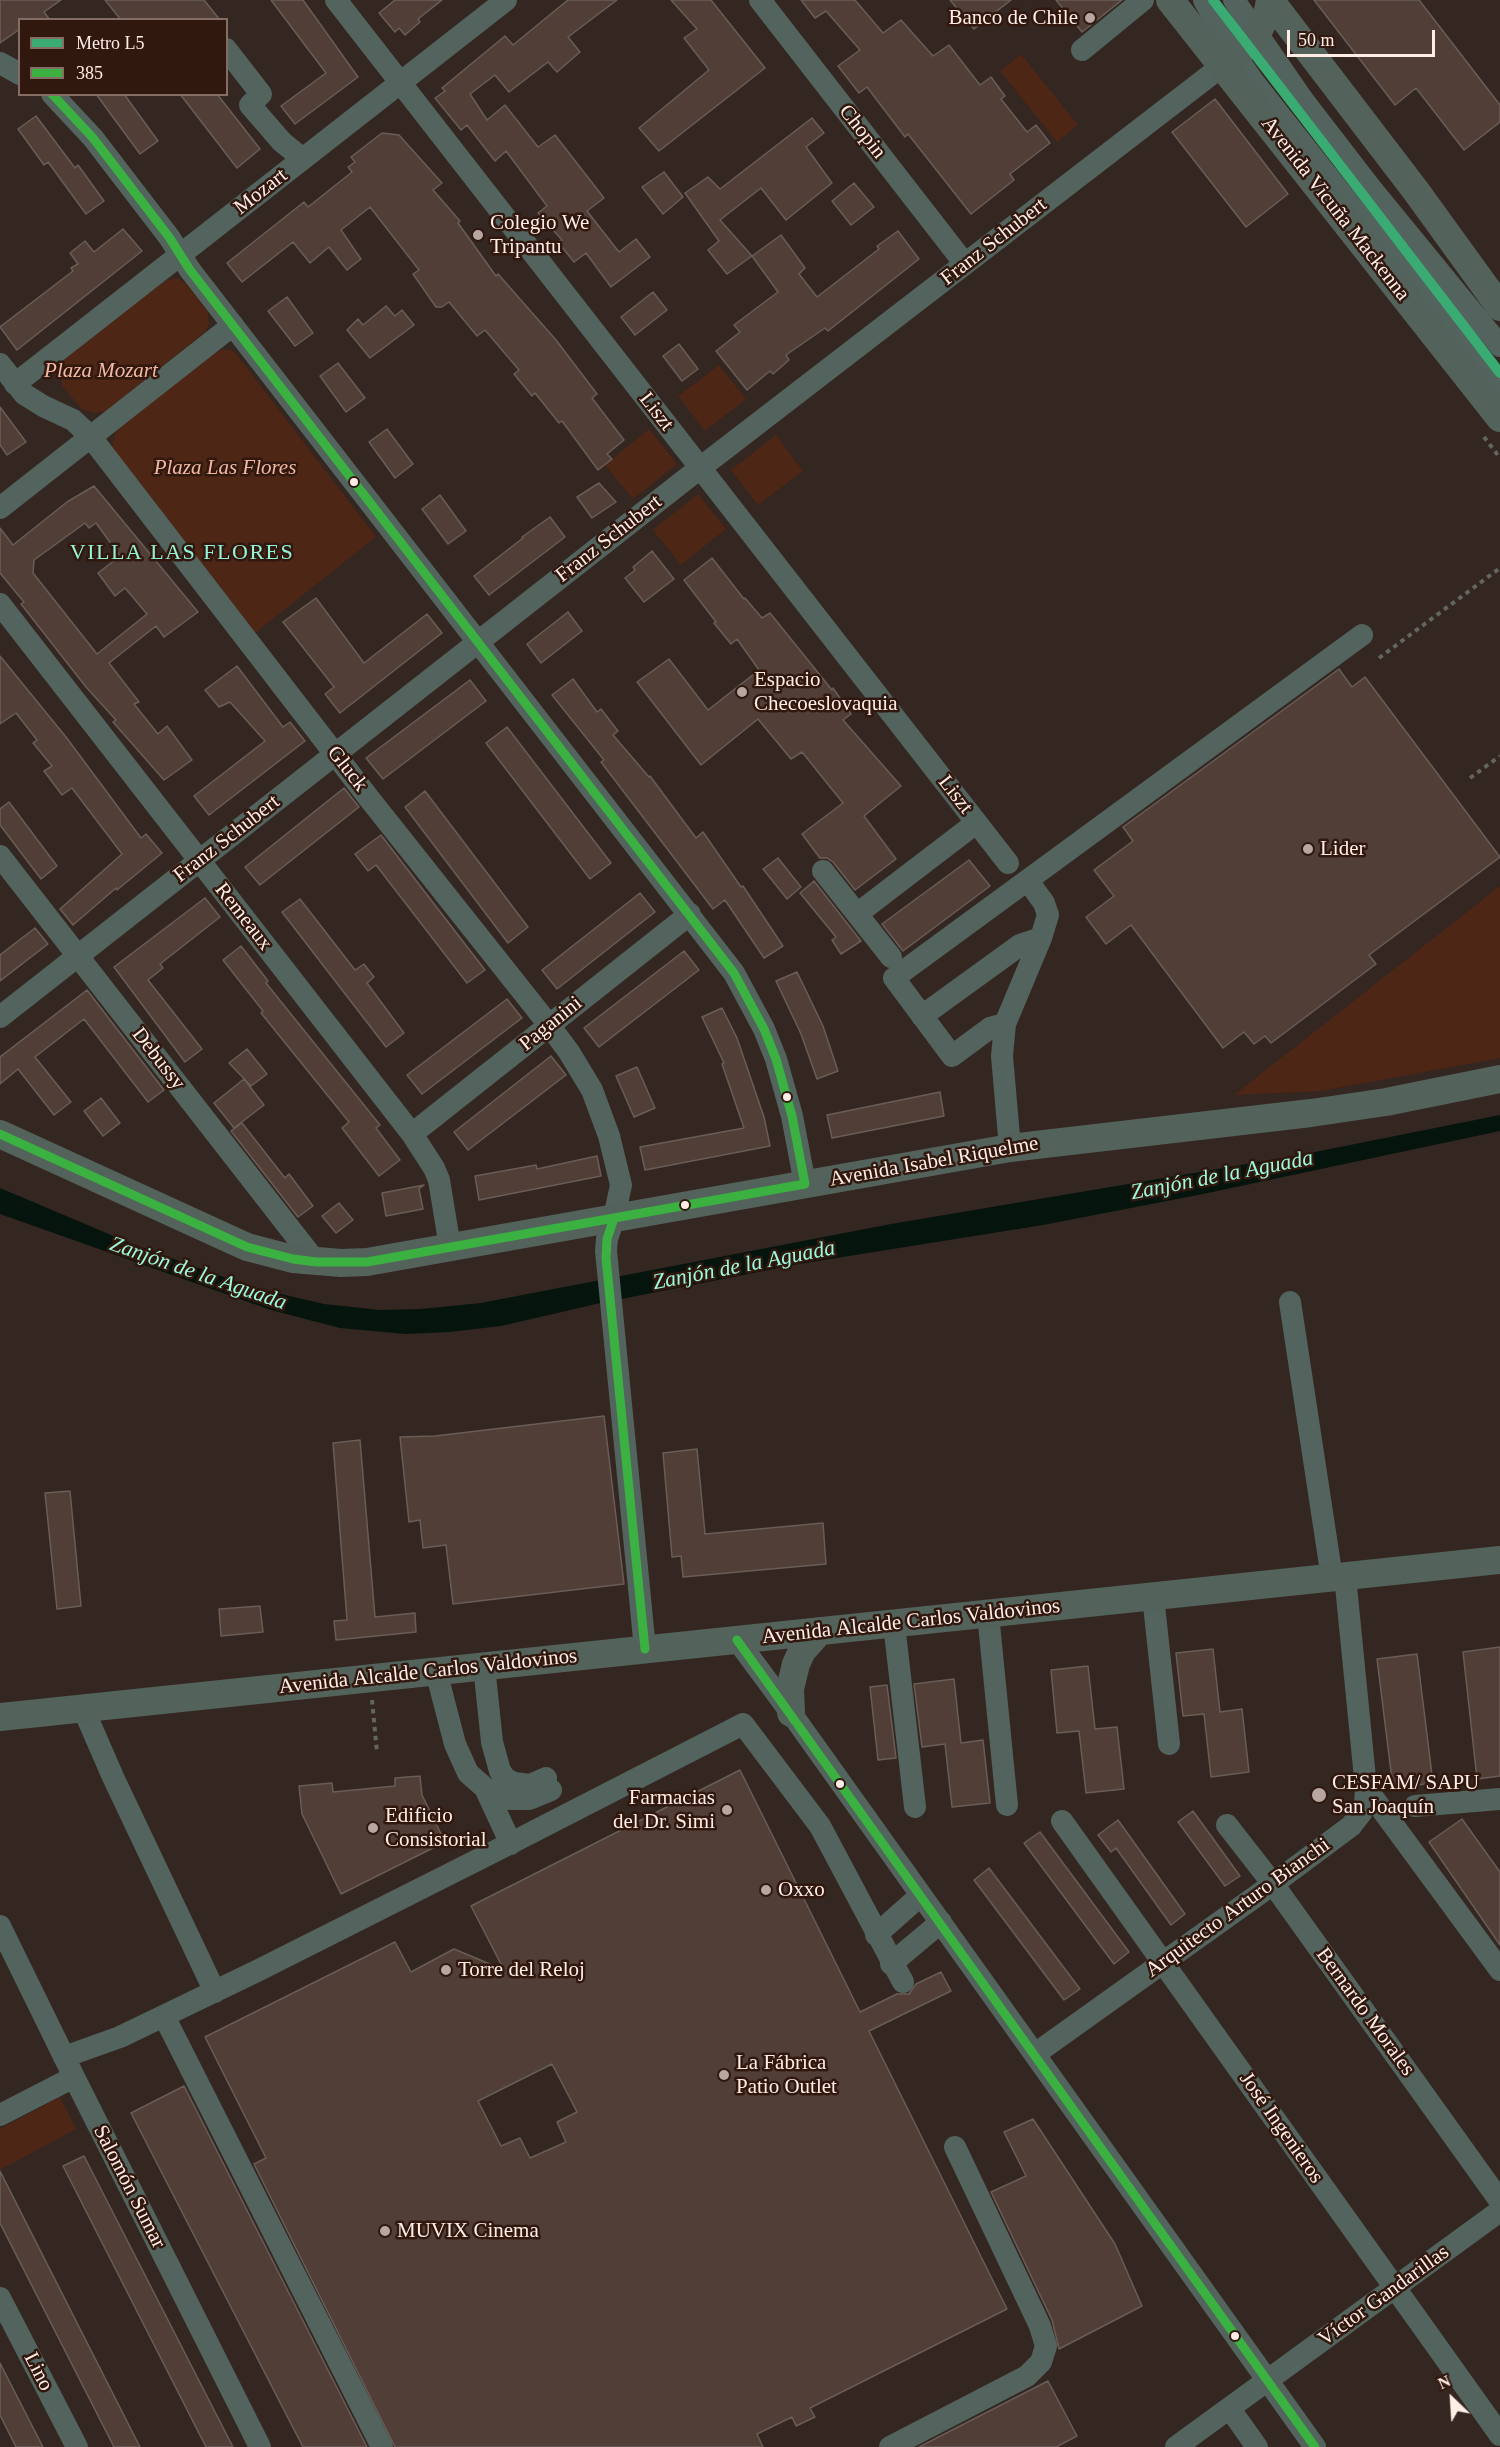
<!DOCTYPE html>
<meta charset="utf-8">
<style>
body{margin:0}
#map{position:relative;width:1500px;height:2447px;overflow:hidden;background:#342620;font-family:"Times New Roman",serif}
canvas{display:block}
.legend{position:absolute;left:18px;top:18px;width:210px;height:78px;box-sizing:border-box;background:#31180f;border:2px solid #836d65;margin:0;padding:8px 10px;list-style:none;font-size:18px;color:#ffede6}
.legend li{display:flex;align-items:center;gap:12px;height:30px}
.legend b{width:30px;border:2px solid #836d65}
.north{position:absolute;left:1422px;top:2369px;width:60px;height:60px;-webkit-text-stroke:4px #31180f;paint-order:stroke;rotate:335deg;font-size:16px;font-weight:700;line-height:24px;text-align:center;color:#ffede6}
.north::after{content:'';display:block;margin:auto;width:21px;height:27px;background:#ffede6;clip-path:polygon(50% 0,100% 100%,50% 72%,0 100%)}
.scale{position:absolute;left:1287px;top:30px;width:148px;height:27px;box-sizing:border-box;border:3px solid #ffede6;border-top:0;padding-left:8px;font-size:18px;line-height:21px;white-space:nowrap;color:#ffede6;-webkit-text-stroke:4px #31180f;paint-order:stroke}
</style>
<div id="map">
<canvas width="1500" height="2447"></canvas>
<ul class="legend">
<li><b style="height:8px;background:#3aab72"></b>Metro L5</li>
<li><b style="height:8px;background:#3ab140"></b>385</li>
</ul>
<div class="north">N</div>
<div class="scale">50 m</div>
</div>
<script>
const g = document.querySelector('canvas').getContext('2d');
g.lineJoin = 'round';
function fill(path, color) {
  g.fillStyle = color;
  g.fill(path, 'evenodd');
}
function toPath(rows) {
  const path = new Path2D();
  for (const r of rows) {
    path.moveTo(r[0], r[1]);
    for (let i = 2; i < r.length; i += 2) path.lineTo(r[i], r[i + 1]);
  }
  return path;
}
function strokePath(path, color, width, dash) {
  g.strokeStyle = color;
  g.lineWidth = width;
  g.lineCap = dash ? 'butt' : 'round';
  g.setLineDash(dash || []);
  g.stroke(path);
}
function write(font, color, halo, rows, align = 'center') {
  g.font = font + ' "Times New Roman",serif';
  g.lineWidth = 5;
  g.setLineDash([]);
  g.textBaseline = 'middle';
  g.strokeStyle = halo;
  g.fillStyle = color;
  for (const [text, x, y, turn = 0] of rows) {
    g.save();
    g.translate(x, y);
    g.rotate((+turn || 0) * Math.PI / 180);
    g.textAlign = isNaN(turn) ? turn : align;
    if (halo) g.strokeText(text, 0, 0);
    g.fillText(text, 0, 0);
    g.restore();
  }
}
fill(toPath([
 [1021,54,1078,125,1057,142,1000,71],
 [176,278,185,282,208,312,209,324,206,331,106,411,93,413,82,409,62,386,60,368,62,362,72,351,167,280],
 [224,349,234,351,376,537,255,633,112,447,116,431,214,353],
 [719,365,746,399,705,431,678,396],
 [649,429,677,464,633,499,605,465],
 [776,435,803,471,758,505,731,470],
 [698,494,726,529,681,565,653,530],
 [1500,886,1500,1058,1321,1091,1234,1095],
 [60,2097,76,2129,0,2170,0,2129]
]), '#4d2616');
fill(toPath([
 [1500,1115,1500,1131,1203,1194,1043,1225,799,1264,596,1304,501,1326,449,1332,406,1334,340,1328,271,1310,0,1214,0,1188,130,1243,251,1287,324,1304,380,1310,421,1309,481,1303,891,1224,1300,1155]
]), '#05150e');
const building = toPath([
 [0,0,61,0,44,12,50,20,20,20,20,29,0,43,0,0],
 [105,0,204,0,220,20,121,20,105,0],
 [271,0,303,0,358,77,295,124,281,106,326,73,271,0],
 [395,0,442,0,418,19,420,22,405,35,399,28,395,32,379,13,395,0],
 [568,0,617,0,568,37,580,52,557,72,548,62,509,92,495,75,470,94,487,120,505,105,538,147,555,135,604,198,587,211,619,252,636,239,650,257,611,287,586,253,574,262,558,242,562,240,538,213,547,206,506,151,495,161,467,125,461,130,435,98,445,91,442,88,505,36,513,45,568,0],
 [671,0,711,0,765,68,659,151,639,128,709,70,684,38,697,29,671,0],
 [801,0,855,0,883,33,901,20,933,56,949,45,980,85,991,77,1005,96,1001,99,1027,132,1036,125,1050,143,1010,174,1014,180,971,214,908,134,905,137,867,87,859,93,838,66,860,50,826,11,815,18,801,0],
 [950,0,1011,0,974,29,950,0],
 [1056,0,1122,0,1082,32,1056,0],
 [1314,0,1419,0,1500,105,1500,122,1464,150,1416,88,1395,105,1314,0],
 [96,94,124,94,158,141,140,154,96,94],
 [180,94,217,94,260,149,237,168,180,94],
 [1215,99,1288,194,1246,227,1172,132,1215,99],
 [36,116,75,168,78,165,104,201,86,214,48,162,44,165,18,129,36,116],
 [812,118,824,133,806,147,832,183,786,220,761,188,720,220,752,256,727,274,708,250,719,241,685,193,708,177,720,189,812,118],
 [382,133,399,135,442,183,433,190,460,221,458,223,496,276,498,274,556,340,597,394,592,398,624,440,607,454,612,459,598,470,562,421,559,423,535,393,532,396,514,374,519,370,485,330,477,336,449,302,442,307,436,307,413,274,419,270,370,207,341,230,361,259,347,270,329,247,310,263,293,242,242,282,227,263,304,202,308,207,352,172,348,167,355,162,351,157,382,133],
 [664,172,683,197,663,214,642,187,664,172],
 [854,183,874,207,851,225,832,201,854,183],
 [123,229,142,251,17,350,0,327,73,271,71,268,78,264,70,253,85,241,94,252,123,229],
 [898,231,919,259,828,331,825,328,786,355,789,360,773,374,770,371,747,390,716,351,740,332,734,325,778,292,752,256,781,235,805,268,799,274,817,297,879,249,877,246,898,231],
 [653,292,667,310,635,335,621,317,653,292],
 [287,297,313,333,295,346,268,311,287,297],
 [386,306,395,316,402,310,414,325,370,358,347,330,358,319,363,325,386,306],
 [679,344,698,369,682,381,663,356,679,344],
 [338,363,365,398,346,412,320,376,338,363],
 [0,407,26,442,7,455,0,445,0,407],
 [387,429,413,464,395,478,369,442,387,429],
 [599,483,616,502,592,518,577,497,599,483],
 [94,486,198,612,164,637,156,626,109,663,139,702,134,704,158,734,167,726,192,760,164,780,113,722,116,720,86,687,21,604,24,602,0,573,0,528,13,545,67,502,94,486],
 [85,523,89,528,96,523,120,556,98,573,115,596,125,588,147,614,97,654,33,573,34,560,85,523],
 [440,495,466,531,448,544,422,509,440,495],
 [550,517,565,537,489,595,474,576,523,538,522,537,550,517],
 [652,551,674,579,644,602,625,578,635,570,633,567,652,551],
 [712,558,744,599,745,598,762,618,770,613,832,690,833,688,851,714,843,720,901,786,864,816,896,859,855,890,833,862,827,858,820,858,802,834,843,803,802,752,791,759,758,719,701,765,637,682,669,659,708,710,759,670,737,639,731,644,714,623,716,622,684,580,712,558],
 [316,598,364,663,427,614,442,633,340,713,325,694,334,687,283,622,316,598],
 [568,612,582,631,541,663,527,644,568,612],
 [0,656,66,737,141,838,146,834,162,853,117,890,116,888,73,925,60,909,122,854,72,788,62,795,44,771,52,766,33,743,37,740,16,713,0,724,0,656],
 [237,666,283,727,290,722,305,741,209,815,194,796,265,741,230,702,219,707,205,690,237,666],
 [1339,669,1352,687,1365,677,1500,857,1369,955,1376,964,1271,1043,1265,1036,1254,1044,1244,1032,1223,1048,1131,925,1106,944,1086,917,1114,896,1094,870,1133,841,1123,827,1339,669],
 [573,679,597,712,601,709,618,731,613,735,649,777,650,776,696,838,703,832,741,887,743,886,783,946,764,958,725,900,713,909,601,762,604,760,552,695,573,679],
 [470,680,486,701,383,779,366,758,470,680],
 [507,727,611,863,590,879,486,743,507,727],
 [344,788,359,807,260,885,245,867,344,788],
 [425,791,528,927,508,943,405,807,425,791],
 [9,802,57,866,41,879,0,825,0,809,9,802],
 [381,835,485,970,467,983,376,865,368,871,355,854,381,835],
 [778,858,801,887,787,899,763,869,778,858],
 [969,860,990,886,903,951,882,924,969,860],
 [814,881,861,941,841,954,832,940,836,937,800,893,814,881],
 [640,893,655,912,557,989,542,970,640,893],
 [205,898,220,917,160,964,163,968,148,980,202,1049,185,1062,114,967,205,898],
 [300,899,355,970,364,964,374,977,367,983,404,1033,386,1047,282,912,300,899],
 [35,928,48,944,0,981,0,955,35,928],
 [241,946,268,981,266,983,380,1125,376,1128,400,1160,379,1176,342,1128,349,1122,261,1013,263,1011,223,960,241,946],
 [684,951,699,970,599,1047,584,1028,684,951],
 [797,972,823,1026,838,1071,817,1079,801,1034,776,981,797,972],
 [87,990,164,1090,148,1102,84,1019,35,1057,71,1102,54,1115,18,1069,0,1084,0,1057,87,990],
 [507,999,522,1018,422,1094,407,1075,507,999],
 [722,1008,737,1038,764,1117,770,1146,645,1170,640,1147,744,1128,722,1064,724,1063,702,1017,722,1008],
 [247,1049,267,1074,251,1086,229,1063,247,1049],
 [551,1056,566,1075,468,1150,454,1132,551,1056],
 [637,1067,655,1108,634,1117,616,1076,637,1067],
 [244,1079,264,1105,234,1128,214,1103,244,1079],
 [940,1092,944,1116,832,1138,827,1115,940,1092],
 [101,1098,120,1123,103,1136,84,1111,101,1098],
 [242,1123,285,1178,289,1174,313,1206,298,1217,231,1131,242,1123],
 [597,1156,601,1176,479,1200,475,1176,536,1165,537,1169,597,1156],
 [424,1185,419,1189,423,1209,386,1216,382,1193,424,1185],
 [339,1203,353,1220,336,1233,322,1216,339,1203],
 [604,1416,624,1584,453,1604,446,1545,423,1548,420,1520,409,1522,400,1437,435,1436,604,1416],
 [360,1440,375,1617,415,1613,416,1632,336,1640,334,1621,347,1620,333,1443,360,1440],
 [697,1449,705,1534,823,1523,826,1564,683,1577,681,1556,672,1557,663,1453,697,1449],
 [70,1491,81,1606,57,1609,45,1493,70,1491],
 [260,1606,263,1632,221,1636,219,1609,260,1606],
 [1500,1647,1500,1776,1477,1779,1463,1652,1500,1647],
 [1213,1649,1220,1712,1242,1709,1249,1772,1211,1777,1204,1714,1183,1716,1176,1653,1213,1649],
 [1417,1654,1433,1783,1393,1788,1377,1659,1417,1654],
 [1088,1666,1095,1729,1117,1727,1124,1789,1086,1793,1079,1731,1057,1733,1051,1670,1088,1666],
 [954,1679,961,1743,983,1740,990,1803,952,1807,945,1744,922,1747,914,1684,954,1679],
 [887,1685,896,1758,878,1760,870,1687,887,1685],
 [740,1770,860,2012,897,1994,909,1994,916,1984,941,1972,951,1991,869,2031,1007,2309,810,2408,815,2417,796,2426,792,2417,757,2434,763,2447,395,2447,254,2164,266,2158,205,2037,395,1942,411,1972,454,1949,504,1970,471,1906,740,1770],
 [552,2064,577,2112,557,2122,566,2142,530,2158,520,2138,501,2146,478,2101,552,2064],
 [420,1776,422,1795,445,1842,341,1894,302,1814,299,1786,332,1783,333,1792,395,1786,395,1778,420,1776],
 [1193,1811,1240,1876,1225,1886,1178,1822,1193,1811],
 [1462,1819,1500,1872,1500,1945,1429,1842,1462,1819],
 [1118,1820,1185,1914,1171,1925,1116,1848,1111,1852,1098,1835,1118,1820],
 [1040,1832,1129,1952,1114,1964,1024,1843,1040,1832],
 [989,1868,1080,1989,1064,2000,974,1880,989,1868],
 [184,2086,367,2447,303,2447,131,2113,184,2086],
 [1033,2119,1115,2244,1142,2306,1059,2349,1052,2320,991,2192,1026,2176,1004,2132,1033,2119],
 [84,2156,233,2447,206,2447,63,2166,84,2156],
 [0,2171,140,2447,114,2447,0,2223,0,2171],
 [0,2363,43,2447,16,2447,0,2415,0,2363],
 [1048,2381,1077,2436,1056,2447,919,2447,1048,2381]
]);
fill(building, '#513f37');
strokePath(building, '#695d58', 1.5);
strokePath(toPath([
 [1484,437,1500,458],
 [1379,658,1500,568],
 [1470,778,1500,756],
 [372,1700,377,1752]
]), '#626561', 4, [4.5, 4.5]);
strokePath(toPath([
 [336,0,1008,863],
 [760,0,965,264],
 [1204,0,1235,55,1253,81,1500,395],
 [1234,0,1303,100,1370,187,1500,346],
 [226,49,261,94,250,105,282,142,303,159],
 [1082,50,1143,0],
 [0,63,20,74],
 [52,94,93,138,169,237,190,270,734,973,764,1029,776,1059,792,1116,805,1184],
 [0,364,24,394,43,406,73,420,90,436,368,797,549,1025,569,1052,592,1090,609,1136,621,1185,614,1218,607,1239,606,1251,645,1649],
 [15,384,506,0],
 [0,508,233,325],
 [0,604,412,1134,434,1168,439,1180,450,1247],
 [0,856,316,1262],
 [823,871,891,957],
 [857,914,976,823],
 [922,1016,1020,945,1041,938],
 [0,1017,700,468,1222,66],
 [1005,1024,990,1028,952,1056,894,978,1362,635],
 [412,1134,690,914],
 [1010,1148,1002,1056,1005,1024,1041,938,1048,915,1044,903,1028,881],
 [1290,1302,1332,1578],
 [1153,1596,1169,1744],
 [988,1614,1007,1805],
 [894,1624,915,1807],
 [737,1640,791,1713,1315,2447],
 [484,1666,492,1742,500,1771,505,1778,514,1783,530,1785,546,1778],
 [436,1671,455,1744,468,1773,485,1788,510,1799,529,1799,551,1790],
 [83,1708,113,1777,215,1992],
 [485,1788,511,1844],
 [1366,1788,1500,1970],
 [1415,1806,1500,1799],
 [1062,1821,1500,2435],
 [1227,1825,1273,1884,1500,2201],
 [0,1926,74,2077,260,2447],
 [876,1935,921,1895],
 [891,1964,941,1922],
 [164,2016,382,2447],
 [1035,2054,1273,1884,1351,1826,1361,1813,1365,1805,1366,1788,1345,1576],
 [64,2057,120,2037,259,1970,521,1838,743,1724,820,1826,903,1982],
 [0,2115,74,2077],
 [0,2298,77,2447],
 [1230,2409,1257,2447],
 [890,2447,1027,2376,1041,2362,1046,2346,1040,2326,955,2147],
 [1176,2447,1500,2211]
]), '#53635d', 22);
strokePath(toPath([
 [1170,0,1500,418],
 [1270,0,1416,191,1500,307],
 [1222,66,1244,48,1258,32,1268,11,1270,0],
 [0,1134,247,1247,293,1259,341,1263,367,1262,1010,1148,1311,1113,1386,1102,1500,1079],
 [791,1713,790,1689,796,1664,802,1651,820,1631],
 [0,1717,1500,1560]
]), '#53625b', 28);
strokePath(toPath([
 [0,1134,247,1247,293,1259,316,1262,367,1262,805,1184,792,1116,776,1059,764,1029,734,973,190,270,169,237,93,138,52,94],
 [614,1218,607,1239,606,1258,645,1649],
 [737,1640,1315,2447]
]), '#3ab140', 9);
strokePath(toPath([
 [1213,0,1500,373]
]), '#3aab72', 10);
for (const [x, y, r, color] of [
 [1090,18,6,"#b8a7a1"],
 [478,235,6,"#b8a7a1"],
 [354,482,5,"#ffede6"],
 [742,692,6,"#b8a7a1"],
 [1308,849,6,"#b8a7a1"],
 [787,1097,5,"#ffede6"],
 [685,1205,5,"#ffede6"],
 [840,1784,5,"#ffede6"],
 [1319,1795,8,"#b8a7a1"],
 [727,1810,6,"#b8a7a1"],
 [373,1828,6,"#b8a7a1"],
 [766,1890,6,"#b8a7a1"],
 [446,1970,6,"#b8a7a1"],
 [724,2075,6,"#b8a7a1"],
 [385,2231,6,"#b8a7a1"],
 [1235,2336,5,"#ffede6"]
]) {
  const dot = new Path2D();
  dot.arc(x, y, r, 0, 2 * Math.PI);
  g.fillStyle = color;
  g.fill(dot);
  strokePath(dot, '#31180f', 2);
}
write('21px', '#ffede6', '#31180f', [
 ["Banco de Chile",1078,18,"right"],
 ["Colegio We",490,223],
 ["Tripantu",490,247],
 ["Espacio",754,680],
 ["Checoeslovaquia",754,704],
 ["Lider",1320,849],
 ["CESFAM/ SAPU",1332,1783],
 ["San Joaquín",1332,1807],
 ["Farmacias",715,1798,"right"],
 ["del Dr. Simi",715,1822,"right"],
 ["Edificio",385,1816],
 ["Consistorial",385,1840],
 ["Oxxo",778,1890],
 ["Torre del Reloj",458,1970],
 ["La Fábrica",736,2063],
 ["Patio Outlet",736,2087],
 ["MUVIX Cinema",397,2231]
], 'left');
write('21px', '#ffede6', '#31180f', [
 ["Chopin",862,132,52],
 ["Mozart",261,192,-38],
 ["Avenida Vicuña Mackenna",1335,209,52],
 ["Franz Schubert",994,242,-38],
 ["Liszt",656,412,52],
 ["Franz Schubert",609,539,-38],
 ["Gluck",347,769,52],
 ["Liszt",955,795,52],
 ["Franz Schubert",227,839,-38],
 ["Remeaux",243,917,52],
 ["Paganini",551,1024,-39],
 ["Debussy",158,1059,52],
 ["Avenida Isabel Riquelme",934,1162,-10],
 ["Avenida Alcalde Carlos Valdovinos",911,1622,-6],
 ["Avenida Alcalde Carlos Valdovinos",428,1672,-6],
 ["Arquitecto Arturo Bianchi",1238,1908,-36],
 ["Bernardo Morales",1365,2012,54],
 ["José Ingenieros",1281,2128,55],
 ["Salomón Sumar",129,2187,63],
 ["Víctor Gandarillas",1384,2296,-36],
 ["Lino",38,2372,63]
]);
write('italic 21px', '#f3b8a2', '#31180f', [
 ["Plaza Mozart",101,371],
 ["Plaza Las Flores",225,468]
]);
g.letterSpacing = '1.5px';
write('22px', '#94f3d7', '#31180f', [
 ["VILLA LAS FLORES",182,553]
]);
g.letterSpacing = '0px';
write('italic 22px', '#9afbde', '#31180f', [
 ["Zanjón de la Aguada",1222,1176,-11],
 ["Zanjón de la Aguada",744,1266,-11],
 ["Zanjón de la Aguada",198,1274,19]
]);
</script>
